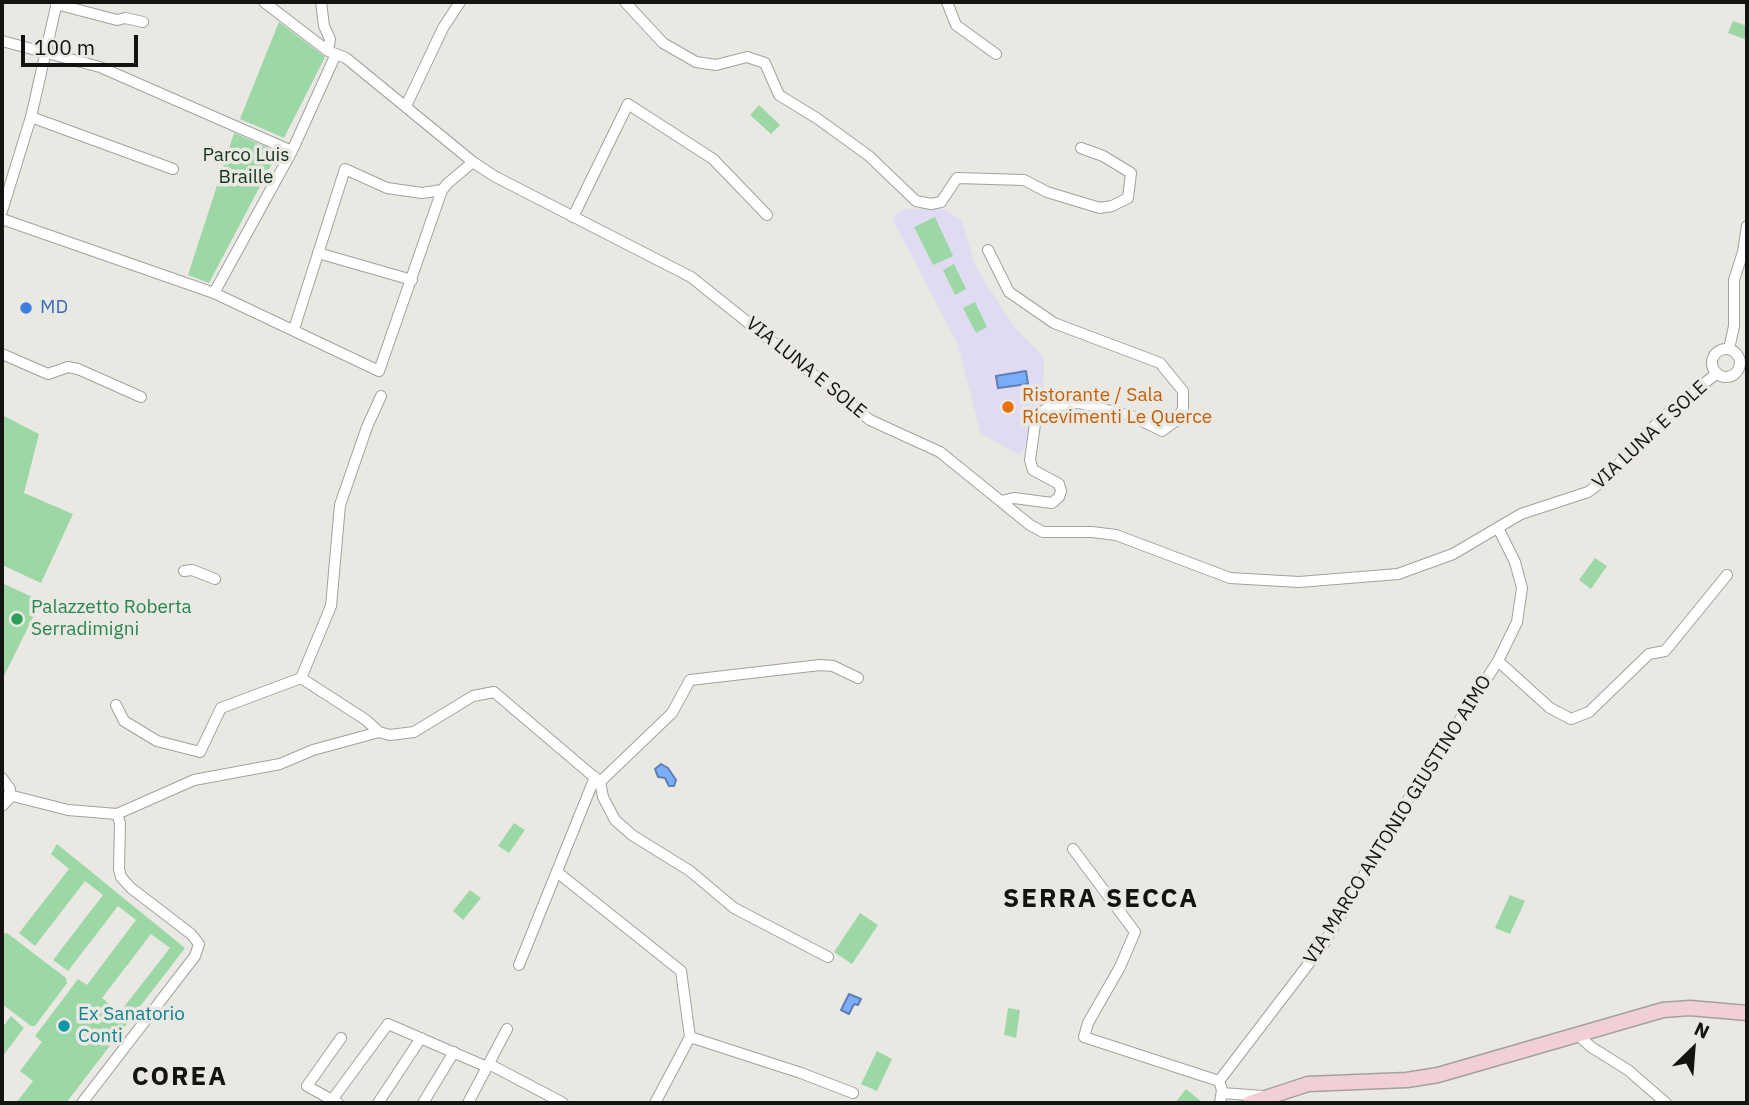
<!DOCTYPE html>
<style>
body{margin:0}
#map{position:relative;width:1749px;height:1105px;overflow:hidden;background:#eae8e3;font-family:"IBM Plex Sans",sans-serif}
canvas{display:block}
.frame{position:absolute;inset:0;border:4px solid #141312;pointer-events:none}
.north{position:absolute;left:1658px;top:1014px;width:70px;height:70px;-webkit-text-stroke:5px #eae8e3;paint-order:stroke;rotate:25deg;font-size:19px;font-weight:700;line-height:28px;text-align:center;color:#141312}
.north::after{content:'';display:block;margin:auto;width:24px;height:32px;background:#141312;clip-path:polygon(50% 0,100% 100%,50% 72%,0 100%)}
.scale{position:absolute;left:21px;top:35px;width:117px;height:32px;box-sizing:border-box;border:4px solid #141312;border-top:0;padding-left:9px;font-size:21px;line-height:24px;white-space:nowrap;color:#141312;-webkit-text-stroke:5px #eae8e3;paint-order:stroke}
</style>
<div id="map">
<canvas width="1749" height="1105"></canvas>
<div class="frame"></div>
<div class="north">N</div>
<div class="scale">100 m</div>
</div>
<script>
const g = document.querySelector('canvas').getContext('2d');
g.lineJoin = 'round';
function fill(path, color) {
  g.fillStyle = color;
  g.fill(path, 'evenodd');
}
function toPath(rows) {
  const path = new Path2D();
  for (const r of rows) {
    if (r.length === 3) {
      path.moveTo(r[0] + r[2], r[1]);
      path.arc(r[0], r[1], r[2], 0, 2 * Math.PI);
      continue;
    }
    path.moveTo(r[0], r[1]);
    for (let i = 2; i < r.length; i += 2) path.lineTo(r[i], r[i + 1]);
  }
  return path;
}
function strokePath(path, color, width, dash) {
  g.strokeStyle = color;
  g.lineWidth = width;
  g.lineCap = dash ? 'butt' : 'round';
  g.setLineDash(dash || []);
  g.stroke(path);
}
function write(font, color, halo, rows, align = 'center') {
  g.font = font + ' "IBM Plex Sans",sans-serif';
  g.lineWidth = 7;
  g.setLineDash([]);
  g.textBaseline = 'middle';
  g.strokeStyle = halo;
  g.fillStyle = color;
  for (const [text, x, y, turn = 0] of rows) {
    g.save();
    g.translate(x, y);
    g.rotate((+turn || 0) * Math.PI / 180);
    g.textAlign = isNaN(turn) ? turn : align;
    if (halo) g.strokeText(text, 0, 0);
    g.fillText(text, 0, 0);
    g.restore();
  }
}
fill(toPath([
 [926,208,946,210,962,221,976,268,1016,329,1044,357,1043,395,1029,438,1020,455,981,434,957,343,892,218,902,210]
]), '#e0dbf0');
fill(toPath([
 [1733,21,1747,26,1747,40,1728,33],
 [279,22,325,57,284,138,240,119],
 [759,105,780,125,771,134,750,115],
 [234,133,278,152,209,283,188,275],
 [935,217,953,256,933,265,914,227],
 [954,264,966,289,955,295,943,270],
 [975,302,987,327,976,333,963,308],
 [2,415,39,434,24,493,73,514,41,583,2,565],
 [1595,558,1607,566,1591,589,1579,580],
 [2,583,41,601,2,680],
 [514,823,525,830,509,853,498,846],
 [57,844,185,948,66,1103,16,1103,33,1081,20,1071,42,1042,35,1036,78,979,87,985,136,920,118,906,68,971,53,960,103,895,85,881,35,946,19,933,69,869,51,854],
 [151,934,170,948,120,1012,102,998],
 [470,890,481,898,463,920,453,911],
 [1510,895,1525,901,1510,934,1495,928],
 [860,913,878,925,852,964,834,952],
 [7,933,66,978,67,983,35,1026,31,1026,2,1004,2,935],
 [1008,1008,1020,1010,1016,1038,1004,1035],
 [11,1016,24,1028,2,1057,2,1028],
 [877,1051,892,1059,877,1091,861,1084],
 [1186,1089,1203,1103,1175,1103]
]), '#9cd7a6');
const water = toPath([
 [1026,371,1028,384,998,388,996,376,1026,371],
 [661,764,668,768,676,780,674,786,669,786,665,778,658,777,655,769,661,764],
 [849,994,861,999,858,1005,854,1004,849,1014,841,1010,849,994]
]);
fill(water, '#7cadf9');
strokePath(water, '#5d7fb4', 2);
const street = toPath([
 [264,2,328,51,346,58,473,162,494,176,691,277,870,420,940,452,1030,525,1043,532,1092,532,1116,535,1230,578,1299,582,1398,574,1453,554,1521,514,1588,492,1606,479,1638,441,1673,409,1717,373],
 [321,2,324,26,330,39,328,51],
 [625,2,663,43,696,62,716,65,747,57,765,63,779,95,818,119,869,156,916,201,931,204,941,202,957,178,1024,180,1047,192,1100,208,1112,206,1128,198,1131,173,1103,156,1081,148],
 [947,2,956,25,996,54],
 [56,4,117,20,125,18,143,22],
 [2,41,100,67,292,151],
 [406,106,443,28,460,2],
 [31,117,173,169],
 [2,211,31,117,57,2],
 [573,217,628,104,713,159,767,215],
 [2,219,214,293,379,371,442,190,448,183,473,162],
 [988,250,1009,292,1054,323,1160,363,1183,391,1183,408,1177,420,1162,431,1132,416,1079,403,1050,406,1039,414,1035,424,1030,460,1033,470,1059,484,1061,491,1059,497,1052,503,1014,498,1001,501],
 [318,253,412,280],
 [214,293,292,151,336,54],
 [294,329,345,169,387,188,422,193,442,190],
 [1726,363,14],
 [1729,349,1734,326,1734,280,1743,252,1747,226],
 [2,354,48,374,68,367,78,369,141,397],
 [184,571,192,570,215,579],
 [1498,661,1550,708,1571,719,1589,712,1649,654,1665,651,1727,575],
 [116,705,124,721,157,741,200,752,221,708,301,678],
 [379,732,366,720,301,678,331,606,340,505,367,427,381,396],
 [2,778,10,789,8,800,2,806],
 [600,782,603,797,615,820,632,835,690,871,734,908,828,957],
 [9,795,68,810,117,814,194,780,280,764,313,750,379,732,390,735,414,732,473,696,494,692,600,782,672,713,690,680,820,665,833,666,858,678],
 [1073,849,1135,932,1120,967,1088,1023,1084,1037,1219,1081],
 [557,872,681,971,690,1037,655,1103],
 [519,965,595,777],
 [1578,1035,1591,1047,1628,1070,1666,1103],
 [690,1037,801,1073,853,1093],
 [489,1064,563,1103],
 [1222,1093,1263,1096],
 [332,1100,307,1086,341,1038],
 [82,1103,195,956,199,944,191,934,131,888,121,877,119,869,120,823,117,814],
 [338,1103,332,1100,388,1024,487,1067],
 [378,1103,421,1038],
 [423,1103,454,1052],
 [468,1103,507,1029],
 [1220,1103,1222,1090,1219,1081,1323,945,1390,831,1398,815,1498,661,1517,622,1522,588,1515,562,1498,528]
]);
const secondary = toPath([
 [1250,1103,1308,1084,1407,1080,1438,1075,1663,1010,1690,1008,1747,1013]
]);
strokePath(street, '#a3a19d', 12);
strokePath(secondary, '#a3a19d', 17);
strokePath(street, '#fff', 10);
strokePath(secondary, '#f1d0d5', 14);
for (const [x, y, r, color] of [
 [26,308,7,"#3f7fe0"],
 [1008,407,7,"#e8710a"],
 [17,619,7,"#2e9e5b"],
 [64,1026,7,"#0f9aa8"]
]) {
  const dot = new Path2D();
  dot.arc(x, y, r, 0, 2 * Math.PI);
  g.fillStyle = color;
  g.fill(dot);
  strokePath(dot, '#eae8e3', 2.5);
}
write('19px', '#13351b', '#eae8e3', [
 ["Parco Luis",246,156],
 ["Braille",246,178]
]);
write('19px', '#366cbe', '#eae8e3', [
 ["MD",40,308]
], 'left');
write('19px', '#141312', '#eae8e3', [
 ["VIA LUNA E SOLE",806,368,39],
 ["VIA LUNA E SOLE",1650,435,-43],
 ["VIA MARCO ANTONIO GIUSTINO AIMO",1398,820,-58]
]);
write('19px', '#c56008', '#eae8e3', [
 ["Ristorante / Sala",1022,396],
 ["Ricevimenti Le Querce",1022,418]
], 'left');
write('19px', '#27864d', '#eae8e3', [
 ["Palazzetto Roberta",31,608],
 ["Serradimigni",31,630]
], 'left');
write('19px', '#0d838f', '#eae8e3', [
 ["Ex Sanatorio",78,1015],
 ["Conti",78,1037]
], 'left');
g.letterSpacing = '2px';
write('bold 26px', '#141312', '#eae8e3', [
 ["SERRA SECCA",1101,899],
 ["COREA",180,1077]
]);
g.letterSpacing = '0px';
</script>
